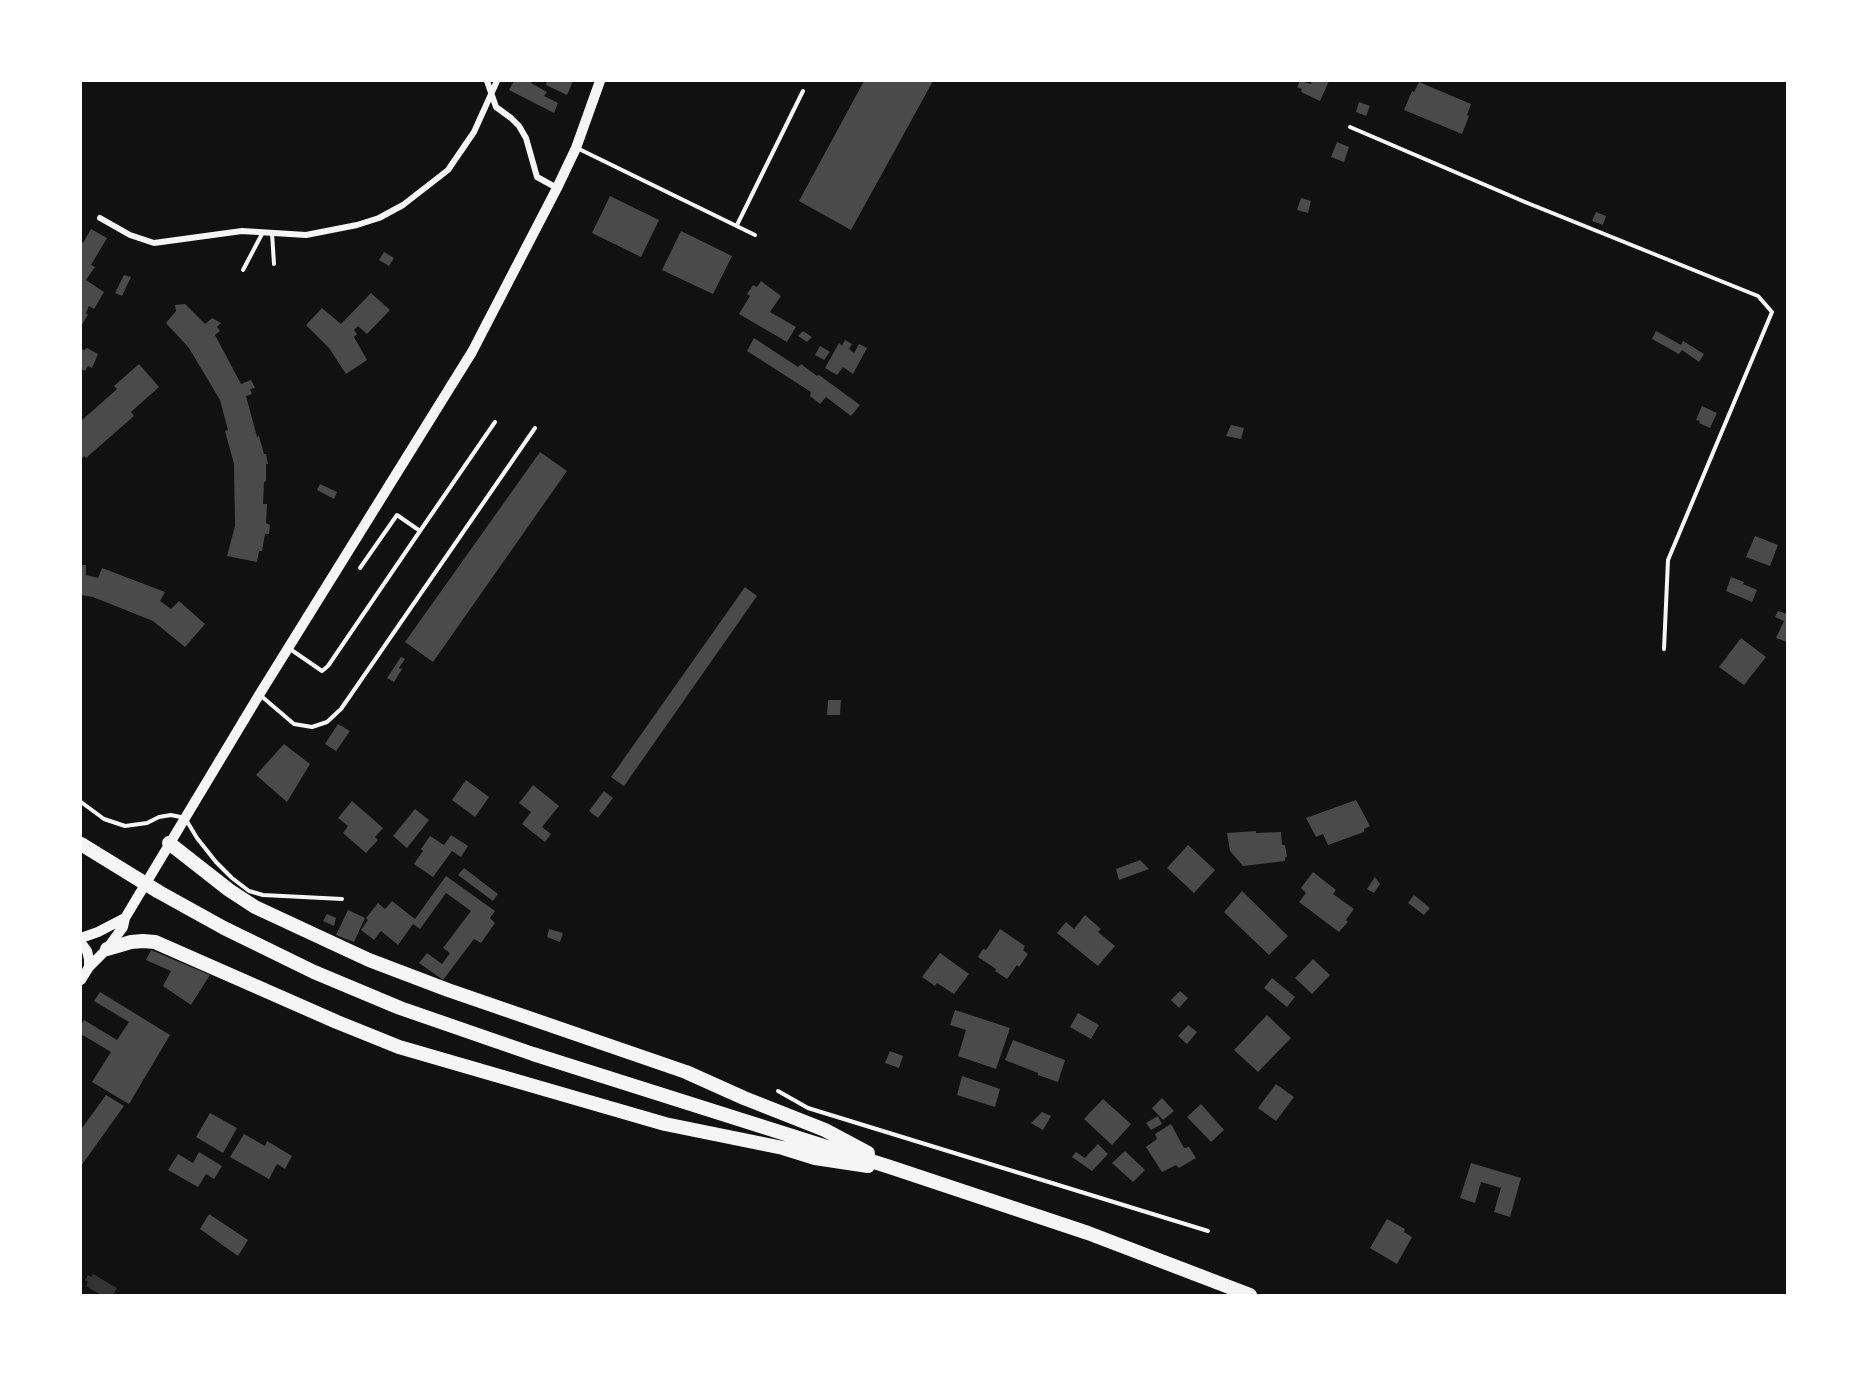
<!DOCTYPE html>
<style>
body{margin:0}
#map{position:relative;width:1868px;height:1376px;overflow:hidden;background:#111;font-family:Quicksand,sans-serif}
canvas{display:block}
.frame{position:absolute;inset:0;border:82px solid #fff;pointer-events:none}
</style>
<div id="map">
<canvas width="1868" height="1376"></canvas>
<div class="frame"></div>
</div>
<script>
const g = document.querySelector('canvas').getContext('2d');
g.lineJoin = 'round';
function fill(path, color) {
  g.fillStyle = color;
  g.fill(path, 'evenodd');
}
function toPath(rows) {
  const path = new Path2D();
  for (const r of rows) {
    path.moveTo(r[0], r[1]);
    for (let i = 2; i < r.length; i += 2) path.lineTo(r[i], r[i + 1]);
  }
  return path;
}
function strokePath(path, color, width, dash) {
  g.strokeStyle = color;
  g.lineWidth = width;
  g.lineCap = dash ? 'butt' : 'round';
  g.setLineDash(dash || []);
  g.stroke(path);
}
fill(toPath([
 [93,1274,117,1288,113,1295,101,1295,86,1286,88,1282,85,1280,88,1275,91,1277]
]), '#333');
fill(toPath([
 [514,81,532,81,531,83,547,92,544,96,558,103,554,113,509,90],
 [547,81,573,81,567,95,546,85],
 [864,81,933,81,851,230,799,201],
 [1300,81,1311,84,1312,81,1329,81,1320,101,1301,92,1302,89,1297,87],
 [1419,82,1471,104,1467,115,1469,116,1462,134,1404,110,1412,91,1414,92],
 [1359,102,1370,106,1366,116,1356,112],
 [1337,142,1349,147,1344,162,1331,157],
 [610,196,659,220,641,257,592,233],
 [1301,198,1311,201,1308,213,1297,210],
 [1596,212,1606,216,1603,225,1592,221],
 [91,229,107,238,91,265,95,267,86,280,104,292,94,309,89,306,86,313,88,315,81,326,81,241,83,243],
 [681,231,732,256,713,294,662,270],
 [384,252,394,258,389,266,379,260],
 [124,275,131,277,122,296,115,293],
 [761,281,781,296,770,312,796,327,787,342,739,314,750,296,747,294,753,285,757,287],
 [371,293,390,310,367,334,358,326,354,330,357,334,354,337,367,360,346,374,329,348,306,325,322,308,341,324],
 [185,304,205,324,212,318,221,323,217,327,220,331,215,335,241,384,251,380,255,388,250,389,252,394,246,396,257,437,259,436,264,454,266,454,268,464,266,464,266,481,264,482,263,504,267,504,266,523,270,525,269,534,265,534,262,551,259,551,257,562,227,556,235,526,234,464,225,431,228,430,220,400,189,348,166,323,176,311,175,305],
 [803,331,812,337,807,342,798,336],
 [1656,331,1681,345,1683,341,1704,354,1699,362,1682,350,1679,354,1652,339],
 [754,338,798,367,801,364,817,376,819,375,860,405,851,416,826,397,820,404,810,396,811,392,747,351],
 [845,340,852,344,849,349,854,353,859,344,867,348,853,374,843,367,837,375,825,368,839,343,842,346],
 [820,346,830,352,824,360,815,355],
 [87,348,98,354,92,368,88,366,85,371,81,369,81,349,84,350],
 [139,364,159,387,131,412,134,416,86,458,84,456,81,459,81,421,117,389,114,386],
 [1702,406,1717,413,1710,428,1699,423,1700,421,1696,420],
 [1231,425,1244,428,1241,439,1226,436],
 [540,452,567,471,433,662,405,642],
 [320,484,337,492,334,499,317,490],
 [1755,536,1778,545,1770,566,1746,557],
 [81,565,86,565,86,575,98,578,102,568,165,592,160,601,171,609,179,601,205,624,185,647,153,621,93,597,81,595],
 [1731,577,1744,582,1743,584,1757,590,1752,602,1726,591],
 [745,587,757,596,624,786,611,777],
 [1778,611,1787,614,1787,642,1776,638,1784,621,1775,617],
 [1741,638,1766,657,1744,685,1719,667],
 [401,657,405,659,399,668,402,669,394,682,387,678],
 [828,700,841,700,840,715,827,715],
 [338,724,350,731,336,751,325,744],
 [284,744,310,764,287,802,256,775],
 [466,780,489,797,475,817,452,800],
 [533,785,559,806,542,827,551,834,545,842,522,824,531,812,519,803],
 [604,791,613,798,598,818,589,811],
 [1356,800,1370,826,1364,829,1364,832,1328,845,1323,834,1316,837,1306,818],
 [352,801,383,828,375,837,378,840,366,853,343,833,348,826,338,818],
 [415,809,429,820,407,848,393,836],
 [1256,831,1256,833,1281,832,1282,845,1285,845,1287,857,1285,857,1285,861,1243,866,1230,851,1227,833],
 [451,835,468,846,461,857,452,851,433,877,414,864,423,851,421,849,430,836,444,845],
 [1188,845,1215,870,1194,893,1167,868],
 [1140,860,1149,869,1119,880,1116,869],
 [464,868,498,894,493,901,458,875],
 [1313,872,1336,890,1333,894,1354,909,1346,920,1348,922,1339,932,1299,902,1306,893,1301,888],
 [446,876,495,911,490,918,495,923,481,943,474,939,443,980,419,963,427,953,442,964,450,953,443,948,471,911,446,893,420,929,413,924,398,945,381,931,374,940,361,930,368,920,366,918,378,903,385,909,392,901,415,919],
 [1375,877,1380,884,1374,893,1367,889],
 [1242,891,1288,936,1269,955,1224,912],
 [1414,895,1430,908,1424,915,1408,903],
 [348,910,365,918,354,942,336,935],
 [327,914,336,918,334,926,323,921],
 [1085,915,1101,929,1098,932,1115,946,1098,966,1057,933,1066,922,1074,929],
 [549,929,563,933,560,942,547,937],
 [1000,929,1025,946,1023,950,1028,954,1019,967,1017,965,1007,979,995,971,996,969,978,957,983,949,986,950],
 [151,950,210,975,191,1005,163,986,171,971,146,960],
 [940,953,969,974,954,994,937,983,935,986,922,977],
 [1313,959,1330,975,1312,994,1295,978],
 [1272,978,1295,997,1287,1007,1264,988],
 [1180,991,1188,998,1179,1008,1171,1000],
 [100,992,170,1035,129,1104,92,1082,111,1052,81,1034,81,1025,84,1020,117,1040,129,1022,94,1001],
 [955,1010,1010,1028,996,1069,958,1056,966,1030,950,1025],
 [1078,1013,1099,1025,1091,1039,1070,1027],
 [1267,1015,1291,1038,1258,1072,1234,1050],
 [1188,1025,1197,1032,1187,1044,1178,1036],
 [1013,1040,1065,1060,1058,1082,1038,1075,1038,1073,1005,1060],
 [890,1051,903,1056,899,1068,885,1063],
 [962,1076,1000,1089,995,1107,957,1095],
 [1276,1084,1294,1097,1276,1121,1258,1108],
 [106,1095,124,1106,81,1166,81,1127,82,1128],
 [1162,1098,1174,1111,1163,1120,1152,1108],
 [1103,1099,1131,1124,1112,1145,1084,1119],
 [1201,1104,1224,1130,1211,1142,1187,1117],
 [1042,1112,1051,1116,1043,1130,1031,1123],
 [210,1113,237,1128,223,1153,196,1137],
 [1158,1116,1162,1124,1151,1130,1146,1123],
 [1171,1124,1184,1148,1189,1147,1196,1158,1179,1168,1176,1165,1162,1172,1146,1147,1157,1139,1155,1134],
 [244,1134,265,1146,267,1141,292,1156,285,1169,277,1164,269,1179,230,1157],
 [1098,1144,1108,1154,1092,1171,1072,1157,1076,1152,1085,1158],
 [1125,1151,1145,1170,1133,1182,1112,1163],
 [199,1152,222,1166,214,1179,206,1174,198,1187,168,1170,178,1154,193,1163],
 [1471,1163,1521,1178,1510,1217,1494,1212,1501,1188,1481,1182,1475,1203,1460,1198],
 [209,1214,248,1240,238,1256,200,1229],
 [1387,1219,1405,1229,1404,1232,1412,1237,1397,1264,1370,1248]
]), '#4a4a4a');
strokePath(toPath([
 [1350,127,1525,202,1758,296,1772,312,1668,560,1664,649],
 [577,148,755,235],
 [737,225,803,91],
 [272,233,274,264],
 [243,270,263,232],
 [420,531,495,422],
 [290,649,322,671,328,666,420,531,397,515,360,568],
 [260,695,294,724,312,727,327,722,341,709,535,428],
 [81,802,104,819,125,826,147,823,159,817,171,815,185,818,197,838,216,862,232,878,249,891,263,895,342,899],
 [778,1091,808,1108,1208,1231]
]), '#f5f5f5', 4);
strokePath(toPath([
 [487,81,496,107,511,118,519,126,526,138,537,177,557,188],
 [100,218,130,235,154,243,242,231,306,235,357,225,379,218,403,205,448,170,474,132,497,81]
]), '#f5f5f5', 6);
strokePath(toPath([
 [81,938,98,932,125,918],
 [81,943,87,951,89,959,89,967,81,980],
 [89,967,107,949,123,927,125,918,259,695,472,352,557,188,576,148,600,81]
]), '#f5f5f5', 10);
strokePath(toPath([
 [169,843,229,890,255,907,369,960,448,990,686,1072,744,1098,825,1130,868,1153],
 [81,844,159,892,224,928,314,972,400,1008,533,1054,890,1167,1088,1233,1250,1295],
 [107,949,131,942,143,941,155,942,337,1022,399,1047,665,1124,783,1148,815,1158,868,1166]
]), '#f5f5f5', 14);
</script>
